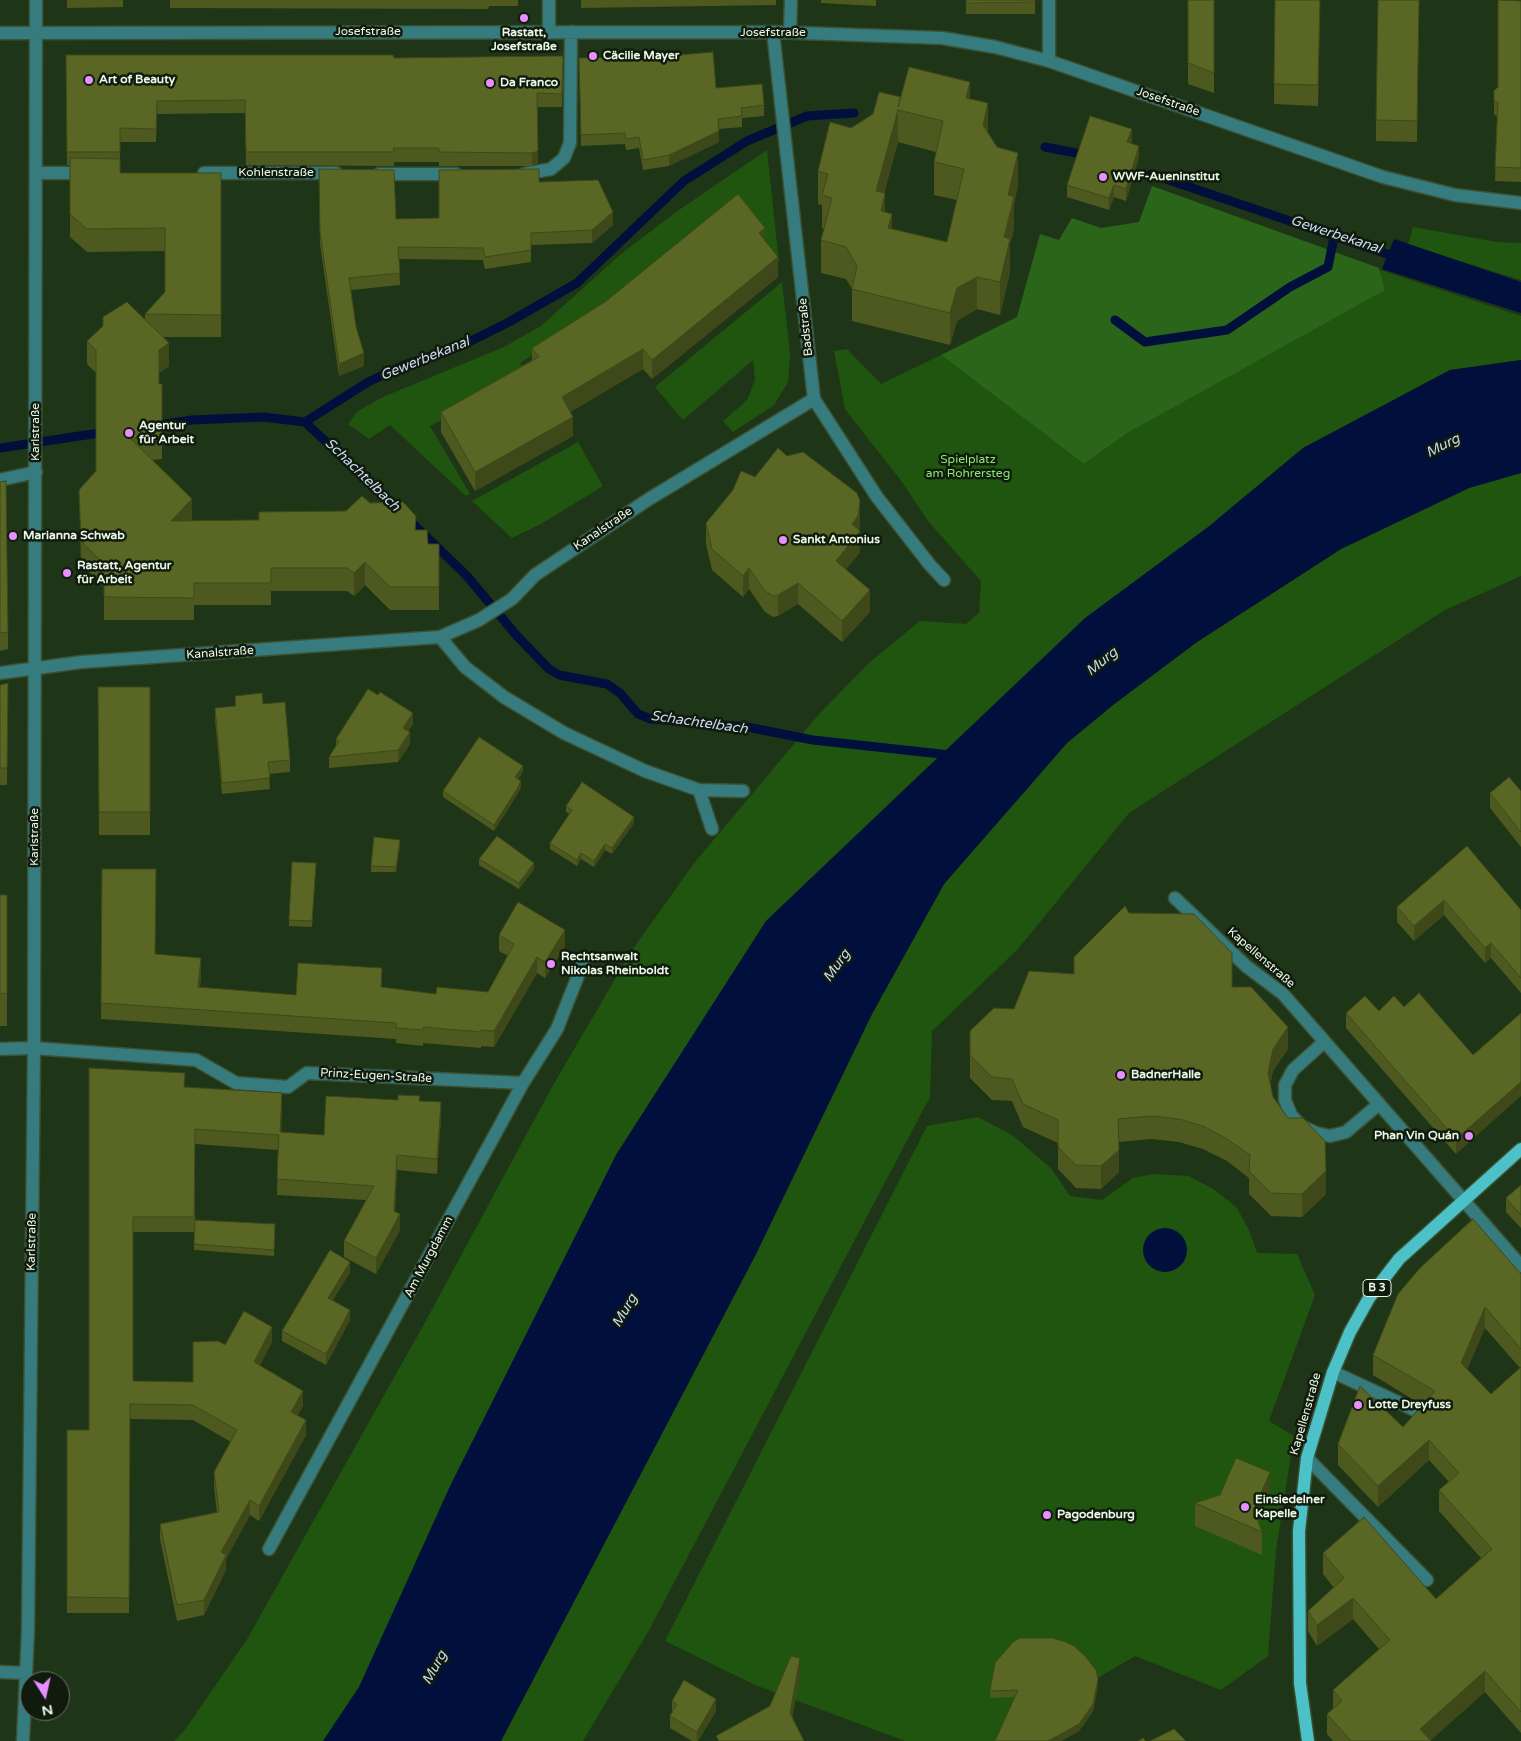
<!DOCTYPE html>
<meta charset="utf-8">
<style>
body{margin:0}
#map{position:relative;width:1521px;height:1741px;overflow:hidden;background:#1e3617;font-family:"Varela Round",sans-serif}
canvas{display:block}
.north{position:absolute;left:20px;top:1671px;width:50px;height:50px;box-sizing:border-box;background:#101a0d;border:1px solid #677364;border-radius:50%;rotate:170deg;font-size:14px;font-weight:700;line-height:20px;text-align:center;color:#eaf9e6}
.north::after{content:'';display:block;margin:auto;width:18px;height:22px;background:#e88eff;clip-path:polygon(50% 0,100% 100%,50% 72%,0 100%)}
</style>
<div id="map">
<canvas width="1521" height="1741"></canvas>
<div class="north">N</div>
</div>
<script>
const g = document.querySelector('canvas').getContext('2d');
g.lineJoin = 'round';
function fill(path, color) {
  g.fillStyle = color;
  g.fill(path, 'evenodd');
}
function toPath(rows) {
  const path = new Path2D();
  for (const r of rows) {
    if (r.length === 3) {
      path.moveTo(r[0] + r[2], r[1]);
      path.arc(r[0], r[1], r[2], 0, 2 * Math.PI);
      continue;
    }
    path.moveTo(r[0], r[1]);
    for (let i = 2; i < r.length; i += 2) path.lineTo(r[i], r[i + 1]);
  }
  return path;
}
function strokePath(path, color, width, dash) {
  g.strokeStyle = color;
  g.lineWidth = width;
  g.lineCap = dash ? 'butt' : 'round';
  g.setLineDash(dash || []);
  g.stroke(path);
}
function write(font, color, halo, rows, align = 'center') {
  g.font = font + ' "Varela Round",sans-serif';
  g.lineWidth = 5;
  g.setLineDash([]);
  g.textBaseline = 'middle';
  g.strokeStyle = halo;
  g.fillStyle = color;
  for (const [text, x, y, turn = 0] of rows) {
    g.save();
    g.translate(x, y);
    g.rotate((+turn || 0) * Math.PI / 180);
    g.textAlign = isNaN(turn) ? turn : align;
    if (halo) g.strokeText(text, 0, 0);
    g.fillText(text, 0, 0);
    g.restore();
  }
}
fill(toPath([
 [767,150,779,263,733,205,599,313,520,363,527,376,430,426,470,494,466,496,390,425,369,439,348,424,358,411,383,397,506,346,541,326,621,254,676,212],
 [1413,227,1497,242,1521,243,1521,280,1408,245],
 [1380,270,1521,316,1521,360,1450,370,1303,448,939,756,766,921,616,1155,359,1687,323,1741,174,1741,184,1731,246,1641,423,1326,552,1087,632,950,695,862,820,713,870,662,920,621,966,624,979,613,981,581,928,521,902,482,845,409,834,351,847,349,881,384,941,355,1084,464,1129,432],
 [782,282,790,354,788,382,774,405,733,432,723,421,747,400,755,380,753,360,683,420,655,387],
 [578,442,603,486,541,524,512,538,472,501],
 [1521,473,1521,576,1445,610,1129,813,1018,949,932,1031,930,1097,648,1632,583,1741,501,1741,755,1256,872,1014,944,884,1067,743,1113,705,1197,642,1341,549,1469,488],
 [978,1117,1012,1135,1051,1168,1070,1196,1102,1200,1133,1178,1154,1174,1189,1176,1215,1190,1237,1208,1249,1230,1257,1253,1297,1254,1315,1295,1269,1421,1294,1436,1276,1550,1268,1656,1221,1690,1135,1656,1096,1679,1051,1741,905,1741,755,1685,665,1641,927,1126]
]), '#1f550e');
fill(toPath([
 [1152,186,1379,268,1385,290,1129,432,1084,464,941,355,1017,317,1040,234,1059,240,1072,218,1101,228,1139,222]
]), '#2b6519');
fill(toPath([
 [1394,239,1521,282,1521,313,1382,269],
 [1521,360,1521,473,1469,488,1341,549,1197,642,1113,705,1067,743,944,884,872,1014,755,1256,501,1741,323,1741,359,1687,451,1484,616,1155,766,921,1085,618,1208,527,1303,448,1450,370],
 [1165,1250,22]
]), '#000f3c');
strokePath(toPath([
 [1045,147,1076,153],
 [1151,174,1399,258],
 [1115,320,1145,342,1227,330,1290,287,1328,267,1334,237],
 [305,422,398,510],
 [151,426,192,420,263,417,305,422,368,382,404,365,459,347,509,322,577,283,684,181,747,141,807,116,854,113],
 [0,448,106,432],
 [409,520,467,576,517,636,549,669,559,675,607,684,620,693,638,714,651,719,747,727,813,740,950,755]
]), '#000f3c', 9);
const minor = toPath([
 [1049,0,1049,61],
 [773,32,814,399,877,497,930,565,944,580],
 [0,33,773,32,942,38,995,47,1049,61,1383,177,1455,195,1521,203],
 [549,33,549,0],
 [790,33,791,0],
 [36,173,86,173],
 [204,173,336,173],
 [379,174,456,174],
 [524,174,551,169,564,158,570,143,571,32],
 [0,480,36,472],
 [440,637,465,667,504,697,564,733,645,771,699,790],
 [0,673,82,662,440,637,479,620,512,599,535,575,649,499,814,399],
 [712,829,699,790,743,791],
 [1175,898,1246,966,1283,994,1521,1266],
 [1324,1042,1293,1070,1285,1085,1285,1100,1291,1115,1301,1126,1316,1133,1330,1136,1346,1132,1379,1104],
 [0,1049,34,1048,196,1060,236,1083,288,1087,307,1073,523,1083],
 [1333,1372,1419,1412],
 [1307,1458,1427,1580],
 [269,1549,523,1083,557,1029,583,963],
 [0,1672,26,1673],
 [23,1741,28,1630,34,1048,36,0]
]);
const major = toPath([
 [1308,1741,1300,1683,1299,1531,1307,1458,1333,1372,1350,1332,1369,1298,1399,1259,1521,1149]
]);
strokePath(minor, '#3b5134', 15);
strokePath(major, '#3b5134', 15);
strokePath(minor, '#367b7e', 12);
strokePath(major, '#4cc2c8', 12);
fill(toPath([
 [67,0,123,0,123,7,67,8],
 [170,0,518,0,518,6,489,6,488,9,170,8],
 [581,0,776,0,776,5,581,8],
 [821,0,876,0,876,6,821,3],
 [966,0,1035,0,1035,14,966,14],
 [1188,0,1214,0,1214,93,1188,84],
 [1275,0,1320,0,1318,106,1274,104],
 [1419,0,1417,142,1376,141,1376,120],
 [1521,1,1521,182,1495,181,1497,117,1494,114,1494,91,1498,87],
 [66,55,394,58,563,56,562,107,537,107,538,164,532,166,439,166,439,162,394,162,394,166,246,165,245,113,157,114,156,142,120,142,120,173,221,173,221,337,163,337,169,366,159,373,159,384,162,437,162,459,152,460,192,521,259,520,346,511,370,503,416,530,428,544,439,544,439,610,390,610,365,585,354,596,347,591,271,591,271,605,194,605,194,620,104,620,104,587,81,564,79,490,96,471,96,373,87,364,87,341,103,327,103,317,145,319,145,314,165,293,165,251,87,252,70,237,70,165,67,165],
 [579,58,716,88,764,105,764,116,742,118,742,127,719,129,719,142,669,166,643,170,639,148,626,150,625,144,581,146],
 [901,97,970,99,988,134,1018,185,1014,204,1014,229,1010,244,1010,272,1000,315,977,309,957,321,950,345,852,321,852,289,846,279,821,273,821,240,824,228,822,228,822,205,818,204,818,171,851,128],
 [898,142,936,152,934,162,934,195,957,200,947,242,892,229,885,212,884,193],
 [1132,141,1131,143,1139,157,1126,201,1114,197,1109,210,1067,197,1067,185],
 [319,169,396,219,439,218,539,182,613,225,592,243,531,245,531,262,485,269,483,260,399,259,400,285,351,290,356,327,364,366,339,376,320,244],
 [765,241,778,277,652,379,643,369,570,412,573,436,475,491,441,432,441,412,532,360,532,348],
 [755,477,860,522,859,530,860,552,846,569,870,612,842,642,798,604,778,616,773,617,765,612,749,589,743,597,712,570,706,544,706,523],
 [0,482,8,632,8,649,0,651],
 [0,685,8,700,7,785,0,785],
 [98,687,150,687,150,835,99,835],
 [378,695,413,724,408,731,410,744,398,762,329,768,329,757,336,746,336,739],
 [235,696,263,704,290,760,290,772,269,774,270,789,222,794,215,720,215,708,235,706],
 [523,772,518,779,521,787,517,795,494,831,443,797,443,791],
 [1521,791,1521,847,1490,808,1490,793],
 [566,806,634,823,612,854,605,850,594,867,581,859,577,866,550,849,550,843,570,814,566,812],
 [400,846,396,872,371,872,371,866],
 [1467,846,1521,910,1521,993,1491,958,1485,963,1444,915,1414,941,1397,922,1397,907],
 [479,859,534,869,519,889,479,865],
 [316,863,312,927,289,926,289,920],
 [102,869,156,954,201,974,200,988,296,995,382,987,436,994,488,992,508,956,499,951,499,935,565,946,545,978,537,973,494,1047,481,1046,481,1048,423,1043,423,1046,396,1043,396,1039,101,1019],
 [0,895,7,895,7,1026,0,1026],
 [1129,913,1232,987,1288,1049,1273,1071,1270,1084,1273,1097,1326,1194,1302,1217,1271,1216,1249,1194,1249,1178,1227,1161,1203,1149,1179,1142,1152,1139,1119,1142,1119,1172,1101,1189,1076,1188,1058,1169,1058,1143,1023,1127,1012,1101,992,1100,970,1078,970,1031,1014,1009,1074,974],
 [1404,1007,1473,1055,1456,1154,1346,1028,1346,1013,1379,1011],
 [89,1068,185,1087,282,1108,281,1133,324,1135,420,1101,441,1117,437,1174,397,1170,395,1211,400,1230,376,1274,344,1257,344,1241,366,1200,277,1195,278,1150,195,1144,195,1228,275,1230,274,1256,194,1250,194,1232,133,1232,133,1381,193,1382,225,1345,272,1342,260,1365,303,1406,297,1415,306,1435,259,1521,250,1515,226,1559,226,1570,204,1615,177,1621,160,1539,160,1524,217,1513,214,1487,214,1472,231,1442,193,1420,130,1419,129,1613,67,1613,67,1430,89,1430],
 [1521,1185,1521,1228,1506,1212,1506,1198],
 [350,1272,333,1300,350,1320,326,1365,282,1341,282,1331],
 [1521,1274,1521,1733,1485,1692,1430,1740,1431,1741,1333,1741,1327,1734,1327,1714,1333,1709,1333,1690,1379,1649,1353,1619,1317,1646,1308,1631,1308,1611,1334,1588,1323,1574,1323,1553,1436,1599,1481,1558,1439,1511,1439,1490,1449,1482,1429,1460,1378,1507,1338,1465,1338,1444,1403,1427,1422,1405,1373,1375,1373,1355],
 [1485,1328,1520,1368,1491,1394,1467,1369],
 [1270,1495,1258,1522,1262,1532,1262,1555,1195,1526,1195,1503],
 [1098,1686,1093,1711,1079,1731,1061,1741,995,1741,1015,1697,990,1698,990,1691],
 [672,1701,716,1711,698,1741,692,1741,670,1728,670,1716,672,1712]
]), '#4d591f');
fill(toPath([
 [1320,0,1318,106,1318,85],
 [970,82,970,114,966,98],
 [988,103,988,136,983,125],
 [898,110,898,142,876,223,876,191],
 [1132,129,1132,141,1127,154,1127,142],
 [719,131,719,142,669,166,669,155],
 [1139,146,1139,157,1126,201,1126,189],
 [538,151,538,164,532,166,532,153],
 [1018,153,1018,185,1014,204,1014,229,1010,244,1010,272,1000,315,1000,282,1008,195],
 [1114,185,1114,197,1109,210,1109,198],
 [885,193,885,226,881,211],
 [613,212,613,225,592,243,592,230],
 [892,214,892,246,888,228],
 [765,228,765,248,759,233],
 [778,257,778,277,652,379,652,360],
 [977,277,977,309,957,321,950,345,950,313,957,288],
 [169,343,169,366,159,373,159,407,159,350],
 [643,349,643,369,562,417,562,397],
 [364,353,364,366,339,376,339,364],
 [573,417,573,436,475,491,475,472],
 [192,499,192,521,171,521],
 [860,501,860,522,859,532,860,531,860,552,836,582,836,561,852,524],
 [365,562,365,585,354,596,354,573],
 [749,568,749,589,743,597,743,576],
 [798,583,798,604,778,616,778,595],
 [870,590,870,612,842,642,842,621],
 [413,713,413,724,403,740,403,728],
 [410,732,410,744,398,762,398,750],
 [523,766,523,772,515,783,515,777],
 [521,781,521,787,517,795,494,831,494,825],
 [634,817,634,823,612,854,612,848],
 [400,840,400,846,396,872,396,867],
 [605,844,605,850,594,867,594,861],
 [581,853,581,859,577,866,577,860],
 [534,863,534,869,519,889,519,883],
 [1444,900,1444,915,1414,941,1414,926],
 [565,930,565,946,545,978,545,962],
 [1491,943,1491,958,1485,963,1485,948],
 [537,957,537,973,494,1047,494,1031],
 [201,958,201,974,198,1003,198,987],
 [1288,1027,1288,1049,1273,1071,1268,1096,1268,1073,1273,1049],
 [1521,1082,1521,1096,1456,1154,1456,1139],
 [282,1093,282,1108,280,1148,280,1132],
 [441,1102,441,1117,437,1174,437,1159],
 [1119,1150,1119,1172,1101,1189,1101,1166],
 [397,1155,397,1170,394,1226,394,1211],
 [1326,1171,1326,1194,1302,1217,1302,1194],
 [400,1214,400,1230,376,1274,376,1258],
 [350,1262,350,1272,328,1308,328,1298],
 [1485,1307,1485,1328,1461,1384,1461,1363],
 [350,1310,350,1320,326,1365,326,1354],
 [272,1327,272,1342,254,1377,254,1362],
 [303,1391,303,1406,291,1427,291,1412],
 [306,1420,306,1435,259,1521,259,1506],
 [1429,1440,1429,1460,1378,1507,1378,1486],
 [1270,1472,1270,1495,1255,1529,1254,1510],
 [250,1500,250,1515,226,1559,226,1570,204,1615,204,1600,221,1552],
 [1353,1598,1353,1619,1317,1646,1317,1625],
 [800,1658,800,1676,790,1730,790,1713],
 [1485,1671,1485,1692,1430,1741,1420,1729],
 [1098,1679,1098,1686,1093,1711,1079,1731,1061,1741,1048,1741],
 [716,1699,716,1711,698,1741,697,1741,697,1732]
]), '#3f4819');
const building = toPath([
 [966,0,1035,0,1035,2,966,3,966,0],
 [1188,0,1214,0,1214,73,1188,63,1188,0],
 [1275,0,1320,0,1318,85,1274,84,1275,0],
 [1378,0,1419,0,1417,121,1376,120,1378,0],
 [1498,0,1521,1,1521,168,1495,167,1498,103,1494,100,1494,91,1498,87,1498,0],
 [713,52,716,88,762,84,764,105,741,108,742,116,718,119,719,131,669,155,643,160,639,137,626,139,625,133,581,135,579,58,657,57,713,52],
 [66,55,393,55,394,58,563,56,562,94,537,93,538,151,532,153,439,152,439,148,393,148,394,152,246,152,245,100,157,101,156,129,120,128,120,152,67,152,66,55],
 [909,67,970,82,966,98,988,103,983,125,997,147,1018,153,1008,195,1014,197,1004,237,1010,239,1000,282,977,277,957,288,950,313,852,289,857,266,846,247,821,240,832,198,822,195,828,174,818,171,830,122,851,128,873,114,879,92,901,97,898,107,909,67],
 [898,110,943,121,934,162,964,169,947,242,888,228,892,214,881,211,885,193,876,191,898,110],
 [1090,116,1132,129,1127,142,1139,146,1126,189,1114,185,1109,198,1067,185,1090,116],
 [70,158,120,159,120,173,221,173,221,315,145,314,165,292,165,228,87,229,70,214,70,158],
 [319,169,394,170,396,219,439,218,439,170,539,169,539,182,598,180,613,212,592,230,531,233,531,250,485,257,483,248,398,247,400,273,349,278,356,327,364,353,339,364,320,232,319,169],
 [738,194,765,228,759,233,778,257,652,360,643,349,562,397,573,417,475,472,441,412,539,357,532,348,605,302,738,194],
 [127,302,169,343,159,350,159,384,162,384,162,437,130,438,192,499,171,521,259,520,259,512,346,511,362,496,370,503,403,502,416,516,415,530,427,530,428,544,439,544,439,587,390,587,365,562,354,573,347,568,271,568,271,583,194,583,194,598,104,597,104,564,81,541,79,490,96,471,96,350,87,341,103,326,103,317,127,302],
 [778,448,787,456,803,452,857,493,860,501,858,516,852,524,860,531,836,561,870,590,842,621,798,583,778,595,773,596,765,591,749,568,743,576,712,549,706,523,733,490,741,471,755,477,778,448],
 [6,481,8,632,0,633,0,482,6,481],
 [8,683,7,768,0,768,0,685,8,683],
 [98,687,150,687,150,812,99,812,98,687],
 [368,689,378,695,380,692,413,713,403,728,410,732,398,750,329,757,339,741,336,739,368,689],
 [262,693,263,704,285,702,290,760,268,762,270,778,222,783,215,708,236,706,235,696,262,693],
 [479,737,523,766,515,777,521,781,517,789,494,825,443,791,479,737],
 [1509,777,1521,791,1521,832,1490,793,1509,777],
 [582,782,634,817,612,848,605,844,594,861,581,853,577,860,550,843,572,810,566,806,582,782],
 [497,836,534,863,519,883,479,859,497,836],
 [374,837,400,840,396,867,371,866,374,837],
 [1467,846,1521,910,1521,978,1491,943,1485,948,1444,900,1414,926,1397,907,1467,846],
 [292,862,316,863,312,921,289,920,292,862],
 [102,869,156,869,155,954,201,958,198,987,296,995,298,963,382,968,381,987,436,994,437,987,488,992,514,944,499,935,518,902,565,930,545,962,537,957,494,1031,481,1030,481,1032,423,1027,423,1030,396,1028,396,1023,101,1003,102,869],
 [0,895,7,895,7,993,0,994,0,895],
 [1125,906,1129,913,1194,914,1232,953,1232,987,1251,987,1288,1027,1273,1049,1268,1073,1273,1097,1288,1118,1303,1118,1325,1141,1326,1171,1302,1194,1271,1193,1249,1171,1250,1155,1227,1139,1203,1126,1179,1119,1152,1116,1118,1119,1119,1150,1101,1166,1076,1165,1058,1147,1058,1120,1023,1104,1012,1079,992,1077,970,1055,970,1031,994,1008,1014,1009,1029,971,1074,974,1074,957,1125,906],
 [1419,993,1473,1055,1521,1013,1521,1082,1456,1139,1346,1013,1365,996,1379,1011,1394,996,1404,1007,1419,993],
 [89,1068,185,1073,184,1087,282,1093,280,1132,324,1135,326,1096,398,1100,398,1095,420,1096,419,1101,441,1102,437,1159,397,1155,394,1211,400,1214,376,1258,344,1241,374,1186,277,1179,279,1135,195,1129,194,1217,133,1217,133,1381,193,1382,193,1342,218,1341,225,1345,244,1311,272,1327,254,1362,303,1391,291,1412,306,1420,259,1506,250,1500,221,1552,226,1555,204,1600,177,1605,160,1524,219,1512,214,1472,237,1430,193,1405,130,1404,129,1598,67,1597,67,1430,89,1430,89,1068],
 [1521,1185,1521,1215,1506,1198,1521,1185],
 [1473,1219,1521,1274,1521,1349,1485,1307,1461,1363,1491,1394,1521,1367,1521,1712,1485,1671,1420,1729,1431,1741,1351,1741,1327,1714,1342,1701,1333,1690,1390,1640,1353,1598,1317,1625,1308,1611,1344,1578,1323,1553,1364,1517,1436,1599,1492,1549,1439,1490,1459,1473,1429,1440,1378,1486,1338,1444,1360,1386,1403,1427,1435,1391,1373,1355,1398,1294,1420,1268,1473,1219],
 [195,1220,275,1224,274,1250,194,1244,195,1220],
 [330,1250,350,1262,328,1298,350,1310,326,1354,282,1331,330,1250],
 [1236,1458,1270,1472,1254,1510,1262,1532,1195,1503,1220,1495,1236,1458],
 [1020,1638,1052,1638,1066,1642,1074,1646,1085,1656,1096,1670,1098,1679,1093,1704,1079,1724,1048,1741,995,1741,1018,1690,990,1691,995,1663,1013,1642,1020,1638],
 [791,1656,800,1658,790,1713,804,1741,719,1741,716,1736,770,1706,791,1656],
 [684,1680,716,1699,697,1732,670,1716,677,1704,672,1701,684,1680],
 [1174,1729,1186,1741,1150,1741,1174,1729],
 [1143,1738,1146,1741,1138,1741,1143,1738]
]);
fill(building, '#5a6724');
strokePath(building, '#3f4819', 1);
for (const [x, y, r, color] of [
 [524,18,5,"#e88eff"],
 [593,56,5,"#e88eff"],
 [89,80,5,"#e88eff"],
 [490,83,5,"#e88eff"],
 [1103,177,5,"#e88eff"],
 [129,433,5,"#e88eff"],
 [13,536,5,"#e88eff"],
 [783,540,5,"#e88eff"],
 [67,573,5,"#e88eff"],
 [551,964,5,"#e88eff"],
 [1121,1075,5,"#e88eff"],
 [1469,1136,5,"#e88eff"],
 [1358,1405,5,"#e88eff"],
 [1245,1507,5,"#e88eff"],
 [1047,1515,5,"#e88eff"]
]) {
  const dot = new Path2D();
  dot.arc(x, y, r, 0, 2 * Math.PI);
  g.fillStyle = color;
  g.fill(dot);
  strokePath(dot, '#101a0d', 2);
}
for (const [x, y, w] of [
 [1377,1288,28]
]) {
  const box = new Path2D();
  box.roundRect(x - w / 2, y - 8.5, w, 17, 4);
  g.fillStyle = '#101a0d';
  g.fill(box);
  strokePath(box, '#eaf9e6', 1);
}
write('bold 11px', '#eaf9e6', null, [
 ["B 3",1377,1288]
]);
write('12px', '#eaf9e6', '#101a0d', [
 ["Josefstraße",368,32],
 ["Josefstraße",773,33],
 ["Josefstraße",1168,102,19],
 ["Kohlenstraße",276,173],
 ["Badstraße",806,327,-96],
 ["Karlstraße",36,432,-90],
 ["Kanalstraße",603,529,-34],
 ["Kanalstraße",220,653,-4],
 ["Karlstraße",35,837,-90],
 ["Kapellenstraße",1261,958,41],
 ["Prinz-Eugen-Straße",376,1076,3],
 ["Karlstraße",32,1242,-89],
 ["Am Murgdamm",429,1257,-62],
 ["Kapellenstraße",1306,1414,-74]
]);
write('bold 12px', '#eaf9e6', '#101a0d', [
 ["Rastatt,",524,33,"center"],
 ["Josefstraße",524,47,"center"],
 ["Cäcilie Mayer",603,56],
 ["Art of Beauty",99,80],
 ["Da Franco",500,83],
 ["WWF-Aueninstitut",1113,177],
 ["Agentur",139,426],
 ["für Arbeit",139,440],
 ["Marianna Schwab",23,536],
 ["Sankt Antonius",793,540],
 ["Rastatt, Agentur",77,566],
 ["für Arbeit",77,580],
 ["Rechtsanwalt",561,957],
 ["Nikolas Rheinboldt",561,971],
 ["BadnerHalle",1131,1075],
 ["Phan Vin Quán",1459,1136,"right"],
 ["Lotte Dreyfuss",1368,1405],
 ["Einsiedelner",1255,1500],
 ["Kapelle",1255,1514],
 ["Pagodenburg",1057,1515]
], 'left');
write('12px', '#8aeb71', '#101a0d', [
 ["Spielplatz",968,460],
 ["am Rohrersteg",968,474]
]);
write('italic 14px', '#cad9f1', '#101a0d', [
 ["Gewerbekanal",1336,235,18],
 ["Gewerbekanal",425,359,-22],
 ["Murg",1443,446,-27],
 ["Schachtelbach",362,475,44],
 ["Murg",1102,662,-39],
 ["Schachtelbach",699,723,8],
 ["Murg",837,966,-55],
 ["Murg",625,1311,-60],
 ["Murg",435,1668,-61]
]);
</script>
